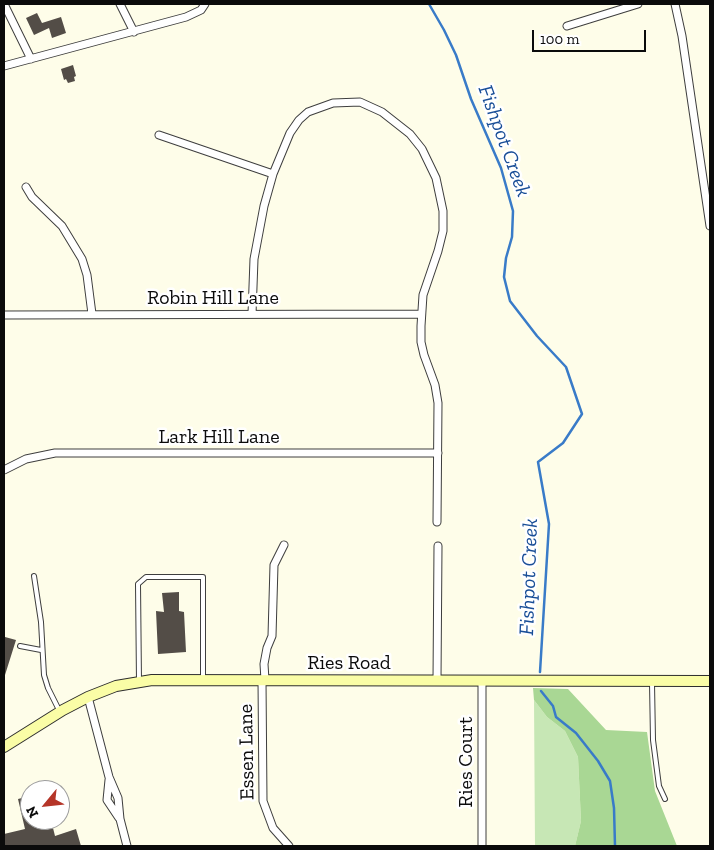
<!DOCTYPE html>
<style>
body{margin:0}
#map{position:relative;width:714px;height:850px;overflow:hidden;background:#fefde9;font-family:"Zilla Slab",serif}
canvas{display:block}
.frame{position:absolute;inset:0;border:5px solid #0b0b0b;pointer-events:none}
.north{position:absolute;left:20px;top:780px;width:50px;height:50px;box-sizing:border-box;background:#fff;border:1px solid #9d9d9d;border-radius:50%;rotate:242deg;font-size:14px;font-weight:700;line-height:20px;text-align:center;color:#0b0b0b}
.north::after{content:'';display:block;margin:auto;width:18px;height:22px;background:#b53528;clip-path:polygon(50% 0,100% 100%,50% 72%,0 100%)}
.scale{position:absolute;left:532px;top:30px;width:114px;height:22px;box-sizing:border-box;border:2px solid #0b0b0b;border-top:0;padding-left:6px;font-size:15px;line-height:18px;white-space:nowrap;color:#0b0b0b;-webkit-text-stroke:4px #fff;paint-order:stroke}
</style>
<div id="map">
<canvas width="714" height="850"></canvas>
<div class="frame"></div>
<div class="north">N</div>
<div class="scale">100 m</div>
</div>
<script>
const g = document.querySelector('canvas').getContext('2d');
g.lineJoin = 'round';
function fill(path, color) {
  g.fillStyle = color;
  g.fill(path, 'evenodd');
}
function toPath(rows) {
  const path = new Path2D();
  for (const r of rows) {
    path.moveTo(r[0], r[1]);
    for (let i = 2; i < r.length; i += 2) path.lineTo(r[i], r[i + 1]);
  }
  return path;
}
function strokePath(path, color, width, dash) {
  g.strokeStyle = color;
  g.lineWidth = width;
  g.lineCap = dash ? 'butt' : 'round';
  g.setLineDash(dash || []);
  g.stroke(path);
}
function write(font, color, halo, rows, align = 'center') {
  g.font = font + ' "Zilla Slab",serif';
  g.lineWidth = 5;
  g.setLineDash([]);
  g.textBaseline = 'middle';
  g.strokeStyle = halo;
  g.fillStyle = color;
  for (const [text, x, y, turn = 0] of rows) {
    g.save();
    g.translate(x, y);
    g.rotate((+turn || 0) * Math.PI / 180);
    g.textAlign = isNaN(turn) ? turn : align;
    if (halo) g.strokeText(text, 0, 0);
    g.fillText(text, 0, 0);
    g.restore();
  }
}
fill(toPath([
 [534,700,547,717,565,731,578,757,581,821,575,846,535,846]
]), '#c7e7b5');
fill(toPath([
 [533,688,568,689,606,730,647,732,655,791,677,846,575,846,581,821,578,757,565,731,547,717,534,700]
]), '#a9d794');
strokePath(toPath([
 [429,4,444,30,456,55,471,99,501,168,513,211,512,237,506,258,504,277,510,301,537,336,566,367,582,414,563,443,538,462,549,524,540,672],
 [541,691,553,706,556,717,576,733,598,761,610,781,614,808,615,846]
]), '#397bc8', 2.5);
fill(toPath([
 [37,13,42,23,61,17,66,33,52,38,49,28,34,35,26,18],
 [73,65,76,76,74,77,75,81,68,83,66,79,64,80,61,69],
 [179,592,179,611,184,612,186,652,158,654,156,611,164,612,162,593],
 [5,637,16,640,5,675,4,675],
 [30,796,30,820,51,820,55,836,76,829,81,846,4,846,4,834,25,829,18,799]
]), '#534d47');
const lane = toPath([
 [34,576,41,622,44,675,48,688,60,712],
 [20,646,41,650],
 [139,682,138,584,146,577,203,577,203,679],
 [652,683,653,740,659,786,665,799]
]);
const street = toPath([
 [4,4,31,59],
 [120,4,134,32],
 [675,4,682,36,710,226],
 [567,26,638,4],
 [4,66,186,17,201,10,205,4],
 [159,135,273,174],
 [26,187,32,197,62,226,82,259,87,275,92,314],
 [252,314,254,259,264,206,273,174,290,133,299,120,308,112,333,103,360,102,382,112,410,134,422,149,436,178,443,211,443,231,438,251,423,295,421,326,421,342,424,355,435,385,438,403,437,522],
 [4,315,421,314],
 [4,470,26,459,55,453,438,453],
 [262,680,263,801,273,828,289,846],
 [265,680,264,664,267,648,272,636,274,565,284,545],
 [437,680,438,546],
 [88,697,109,777,118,798,120,819,127,846],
 [109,780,107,800,119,818],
 [482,845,482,680]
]);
const secondary = toPath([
 [4,747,63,710,88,697,116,686,152,680,710,681]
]);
strokePath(lane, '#3e3e3e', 6);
strokePath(street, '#3e3e3e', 9);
strokePath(secondary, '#2d2d2d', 12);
strokePath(lane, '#fff', 4);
strokePath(street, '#fff', 7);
strokePath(secondary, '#fafda6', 10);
write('20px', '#0b0b0b', '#fff', [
 ["Robin Hill Lane",213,298],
 ["Lark Hill Lane",219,437],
 ["Ries Road",349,663],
 ["Essen Lane",247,752,-91],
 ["Ries Court",466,762,-90]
]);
write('italic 21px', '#194e97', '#fff', [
 ["Fishpot Creek",504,141,70],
 ["Fishpot Creek",529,577,-88]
]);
</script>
